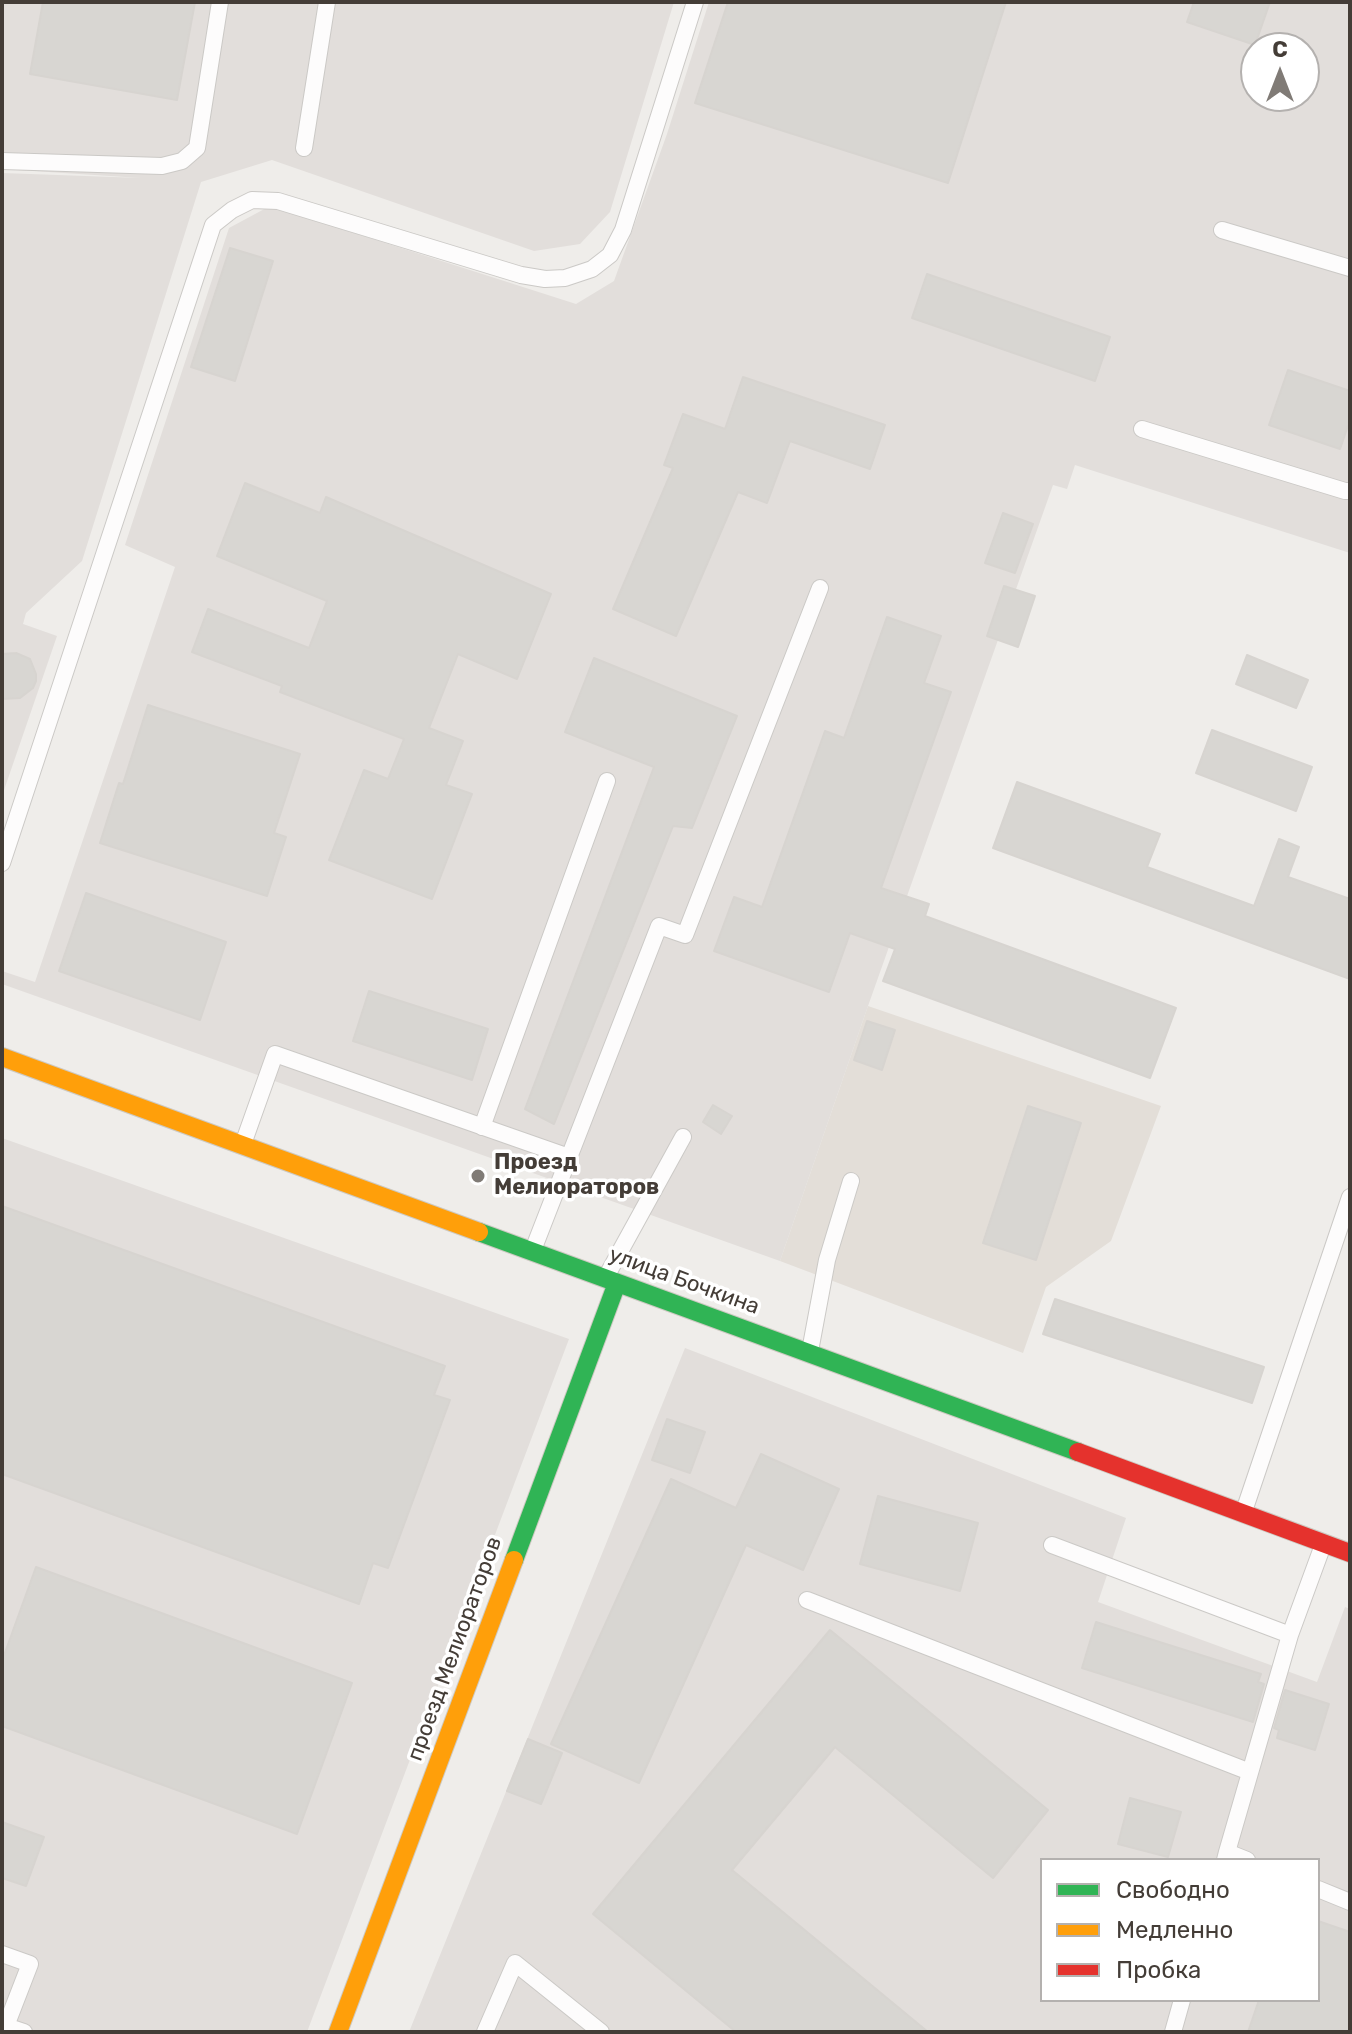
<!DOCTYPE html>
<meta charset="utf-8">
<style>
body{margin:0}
#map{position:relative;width:1352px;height:2034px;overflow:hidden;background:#efedea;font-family:Rubik,sans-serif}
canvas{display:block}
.frame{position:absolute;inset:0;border:4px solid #443d37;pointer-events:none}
.legend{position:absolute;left:1040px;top:1858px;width:280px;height:144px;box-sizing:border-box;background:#fff;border:2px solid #b4b1af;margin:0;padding:10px 14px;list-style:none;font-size:24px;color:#443d37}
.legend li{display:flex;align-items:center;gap:16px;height:40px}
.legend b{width:40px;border:2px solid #b4b1af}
.north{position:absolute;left:1240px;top:32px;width:80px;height:80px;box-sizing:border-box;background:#fff;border:2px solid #b4b1af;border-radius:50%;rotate:0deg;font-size:22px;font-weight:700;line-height:32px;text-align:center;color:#443d37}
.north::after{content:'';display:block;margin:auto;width:28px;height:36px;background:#807b76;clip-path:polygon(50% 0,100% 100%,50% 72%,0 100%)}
</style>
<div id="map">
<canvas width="1352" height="2034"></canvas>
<div class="frame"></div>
<ul class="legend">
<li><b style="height:10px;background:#30b455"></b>Свободно</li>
<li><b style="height:10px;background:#ff9f0a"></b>Медленно</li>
<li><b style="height:10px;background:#e5322d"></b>Пробка</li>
</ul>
<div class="north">С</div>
</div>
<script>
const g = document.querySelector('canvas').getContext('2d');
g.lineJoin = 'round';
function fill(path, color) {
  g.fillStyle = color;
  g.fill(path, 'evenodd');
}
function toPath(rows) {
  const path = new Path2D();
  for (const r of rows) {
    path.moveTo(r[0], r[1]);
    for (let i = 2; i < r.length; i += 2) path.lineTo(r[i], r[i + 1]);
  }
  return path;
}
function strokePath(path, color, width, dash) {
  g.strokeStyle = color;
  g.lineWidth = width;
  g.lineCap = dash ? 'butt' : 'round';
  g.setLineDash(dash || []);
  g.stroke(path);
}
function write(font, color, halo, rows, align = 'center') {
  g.font = font + ' Rubik,sans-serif';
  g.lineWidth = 7;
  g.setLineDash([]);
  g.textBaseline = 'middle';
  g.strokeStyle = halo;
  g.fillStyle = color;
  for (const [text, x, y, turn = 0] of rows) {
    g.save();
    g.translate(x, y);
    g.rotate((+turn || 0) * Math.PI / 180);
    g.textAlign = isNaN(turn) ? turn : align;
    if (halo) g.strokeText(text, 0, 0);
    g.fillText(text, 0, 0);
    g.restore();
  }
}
fill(toPath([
 [868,1006,1161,1106,1111,1241,1046,1287,1023,1353,780,1261]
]), '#e3ded8');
fill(toPath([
 [2,2,674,2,610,212,580,244,534,251,272,160,201,182,82,561,26,613,23,624,57,636,2,796,2,173,141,178,2,169],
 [709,2,1350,2,1350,553,1075,465,1067,489,1053,485,868,1006,780,1261,2,984,2,971,35,982,175,567,125,545,229,228,270,206,576,304,614,281,667,134],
 [1256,48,1304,48,1304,96,1256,96],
 [2,1138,569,1339,307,2032,2,2032],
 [685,1348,1126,1518,1098,1602,1317,1682,1345,1607,1350,1609,1350,2032,409,2032],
 [1042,1860,1318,1860,1318,2000,1042,2000]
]), '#e2dedb');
const building = toPath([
 [43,2,195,2,177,100,30,74,43,2],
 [728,2,1006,2,948,183,695,103,728,2],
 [1194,2,1270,2,1255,45,1187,22,1194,2],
 [230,248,273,261,235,381,191,367,230,248],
 [927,274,1110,337,1095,381,912,318,927,274],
 [1288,370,1350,391,1350,420,1340,449,1269,425,1288,370],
 [743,377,885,425,870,469,790,441,767,503,738,492,676,636,613,609,673,468,664,465,683,414,725,429,743,377],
 [245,483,320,513,326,497,551,594,517,679,458,654,429,728,463,741,446,785,472,794,432,899,329,860,364,770,388,779,404,739,280,692,282,686,192,652,208,609,309,648,327,601,217,556,245,483],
 [1003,513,1033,524,1015,573,985,563,1003,513],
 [1004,586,1035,596,1018,647,987,636,1004,586],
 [887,617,941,636,924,683,951,692,881,888,929,904,925,916,1176,1008,1150,1078,883,981,895,949,850,933,829,992,714,951,734,897,762,907,825,731,844,738,887,617],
 [16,653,30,659,36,674,36,681,33,688,20,698,2,699,2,654,16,653],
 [1247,655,1308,680,1296,708,1236,684,1247,655],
 [594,658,737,716,692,828,673,826,554,1124,525,1109,654,767,565,732,594,658],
 [148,705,300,754,274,833,286,837,267,896,100,843,119,783,123,784,148,705],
 [1212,730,1312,767,1296,811,1196,773,1212,730],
 [1017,782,1160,834,1147,867,1254,906,1279,839,1299,847,1288,877,1350,899,1350,979,993,848,1017,782],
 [86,893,226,942,200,1020,59,971,86,893],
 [369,991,488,1029,472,1080,353,1041,369,991],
 [867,1021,895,1030,882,1070,854,1060,867,1021],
 [713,1105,732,1116,721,1134,703,1122,713,1105],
 [1028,1106,1081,1123,1036,1260,983,1243,1028,1106],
 [2,1206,445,1366,434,1395,450,1400,388,1568,373,1563,359,1604,2,1474,2,1206],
 [1055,1299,1264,1367,1252,1403,1043,1334,1055,1299],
 [667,1419,705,1432,690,1473,652,1460,667,1419],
 [761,1454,839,1489,803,1570,746,1545,639,1783,551,1744,671,1479,736,1508,761,1454],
 [878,1496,978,1523,960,1591,860,1564,878,1496],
 [36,1567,352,1683,297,1834,2,1726,2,1661,36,1567],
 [1096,1622,1261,1674,1258,1682,1264,1684,1253,1722,1082,1668,1096,1622],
 [830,1630,1048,1810,993,1878,835,1747,732,1870,928,2032,736,2032,593,1914,830,1630],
 [1285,1690,1329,1704,1315,1750,1277,1738,1279,1730,1274,1728,1285,1690],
 [528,1739,562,1753,541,1804,507,1791,528,1739],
 [1130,1798,1181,1812,1168,1857,1118,1844,1130,1798],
 [2,1822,44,1837,26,1886,2,1878,2,1822],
 [1318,1921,1350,1932,1350,2032,1248,2032,1259,2000,1318,2000,1318,1921]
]);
fill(building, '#d8d6d2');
strokePath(building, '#d7d4d0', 2);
const lane = toPath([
 [304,148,327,2],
 [2,161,162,166,182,161,197,148,220,2],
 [1222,230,1350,268],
 [1142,429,1345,491,1350,491],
 [2,863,213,225,232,210,252,200,278,201,521,275,545,279,565,278,592,269,610,255,623,230,695,2],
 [482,1127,607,781],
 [243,1144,275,1054,569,1157],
 [533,1250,659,926,685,935,820,588],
 [606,1277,683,1137],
 [810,1351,827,1260,851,1181],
 [1243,1514,1350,1197],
 [1052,1545,1290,1635,1323,1545],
 [807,1600,1250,1772],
 [1227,1852,1290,1635],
 [1225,1860,1227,1852,1247,1860],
 [1318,1889,1350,1902],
 [2,1954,30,1964,6,2026,24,2032],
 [485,2032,515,1963,601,2032],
 [1173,2032,1182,2000]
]);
const fast = toPath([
 [479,1232,1078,1452],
 [514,1560,617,1283]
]);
const slow = toPath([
 [2,1057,479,1232],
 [338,2032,514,1560]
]);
const jam = toPath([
 [1078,1452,1350,1553]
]);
strokePath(lane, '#cbc9c6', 18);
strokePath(fast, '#cdc9c1', 20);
strokePath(slow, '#cdc9c1', 20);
strokePath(jam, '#cdc9c1', 20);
strokePath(lane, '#fdfcfc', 16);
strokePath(fast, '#30b455', 18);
strokePath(slow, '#ff9f0a', 18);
strokePath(jam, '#e5322d', 18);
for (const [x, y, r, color] of [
 [478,1176,8,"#807b76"]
]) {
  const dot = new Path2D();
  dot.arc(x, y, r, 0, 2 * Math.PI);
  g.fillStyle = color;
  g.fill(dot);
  strokePath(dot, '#fff', 3);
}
write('bold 22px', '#443d37', '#fff', [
 ["Проезд",494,1163],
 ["Мелиораторов",494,1188]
], 'left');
write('22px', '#443d37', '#fff', [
 ["улица Бочкина",684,1281,20],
 ["проезд Мелиораторов",455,1649,-70]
]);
</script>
